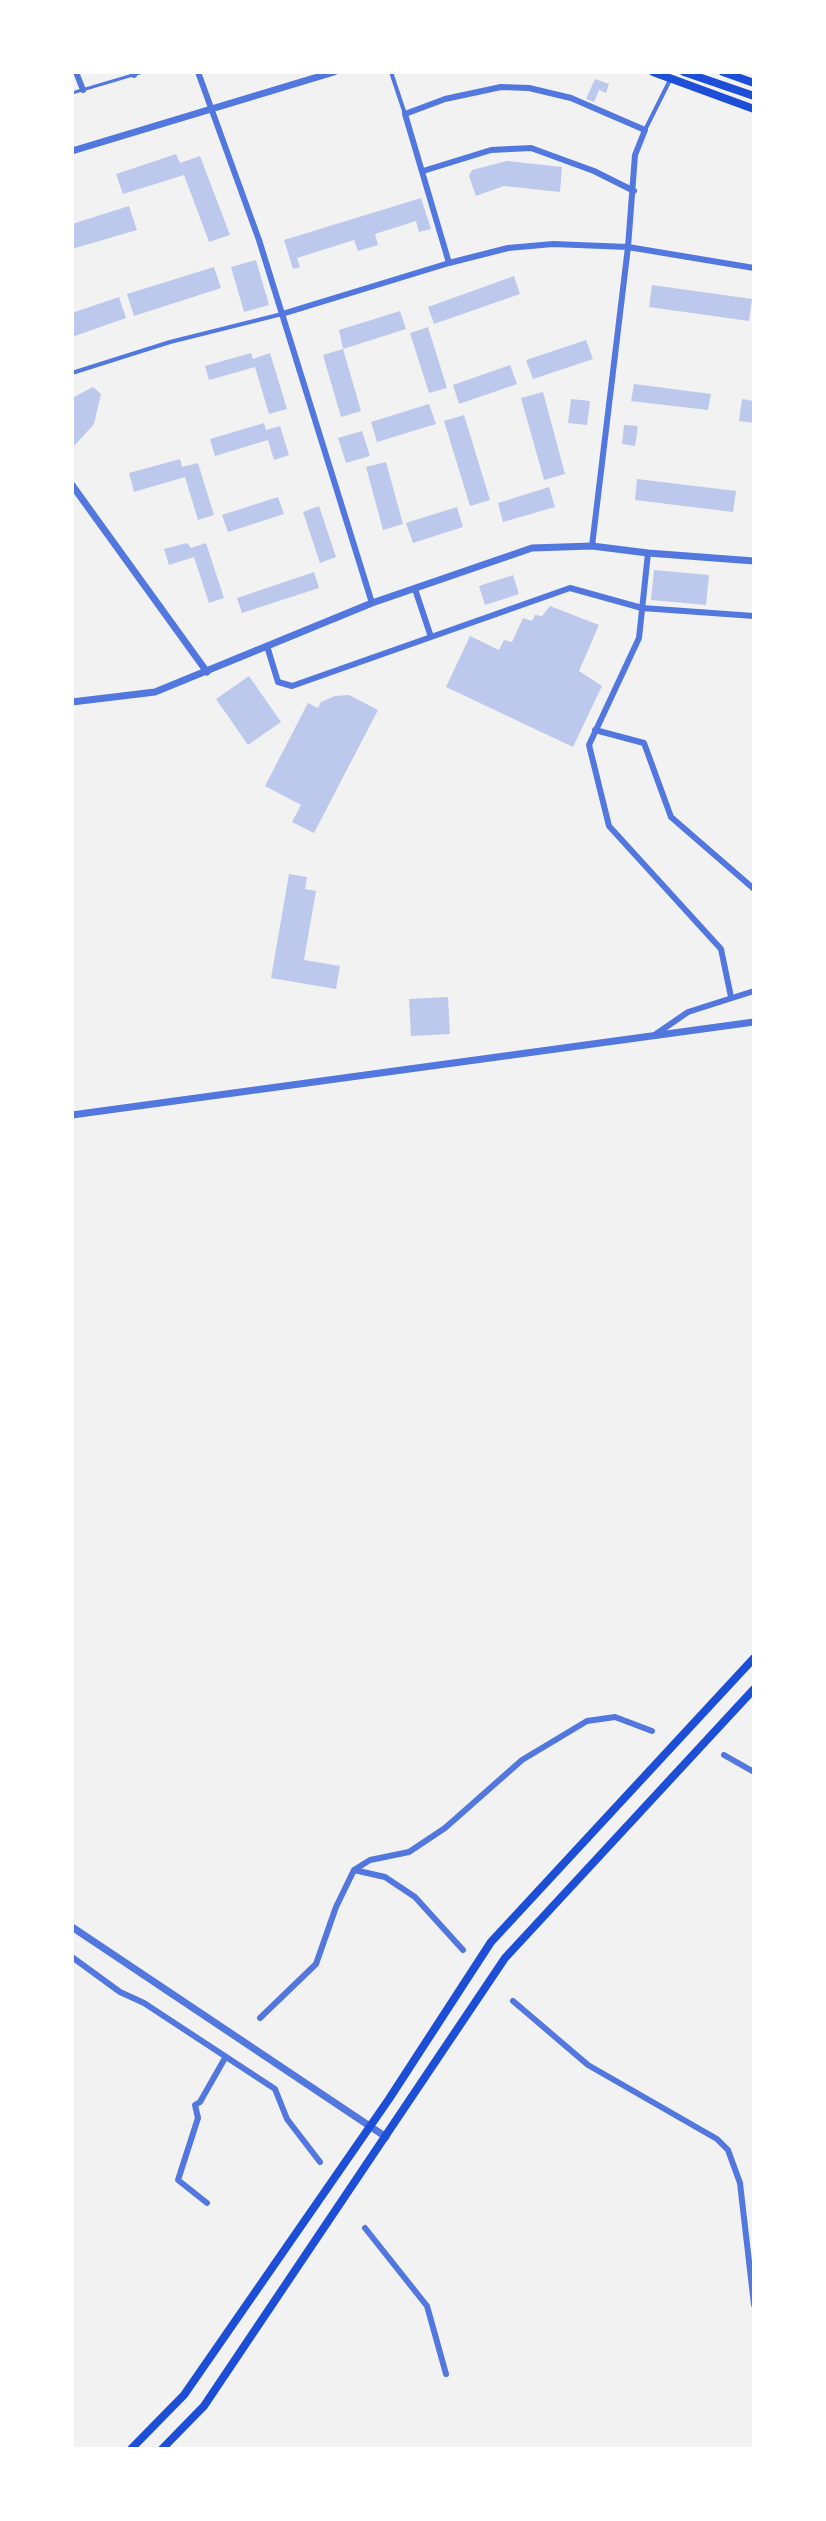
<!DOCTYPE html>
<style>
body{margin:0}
#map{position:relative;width:826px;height:2521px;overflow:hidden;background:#f2f2f2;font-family:"Archivo Narrow",sans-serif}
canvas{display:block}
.frame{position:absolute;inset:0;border:74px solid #fff;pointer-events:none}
</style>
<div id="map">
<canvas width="826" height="2521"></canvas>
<div class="frame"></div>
</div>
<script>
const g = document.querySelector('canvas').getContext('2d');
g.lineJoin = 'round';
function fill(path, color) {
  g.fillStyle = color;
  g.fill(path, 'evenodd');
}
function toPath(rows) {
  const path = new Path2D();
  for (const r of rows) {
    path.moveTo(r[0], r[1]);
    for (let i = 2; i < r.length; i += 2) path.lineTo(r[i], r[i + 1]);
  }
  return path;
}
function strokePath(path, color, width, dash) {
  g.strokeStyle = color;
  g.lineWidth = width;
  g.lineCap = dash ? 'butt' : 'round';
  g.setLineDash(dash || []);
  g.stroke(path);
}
fill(toPath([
 [595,79,609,84,606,93,599,90,594,102,586,99],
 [176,154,180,163,200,156,230,235,209,242,184,175,123,194,116,174],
 [507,161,562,167,560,192,504,186,476,196,469,176,472,170],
 [421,198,431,229,419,232,416,221,375,234,378,245,358,251,354,240,297,258,300,267,293,269,284,240],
 [129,206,137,230,72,249,72,224],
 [256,260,269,305,244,312,231,267],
 [214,267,221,288,134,316,127,294],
 [514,276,520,294,434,324,428,307],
 [652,285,752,299,749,321,649,307],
 [119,297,126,318,72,337,72,313],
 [400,311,406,329,343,349,361,411,341,417,323,355,343,349,339,330],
 [428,327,447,388,429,393,410,333],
 [586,340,593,359,533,379,526,360],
 [251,353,253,359,270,353,287,409,269,414,255,367,209,380,205,366],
 [510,365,517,384,459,404,453,385],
 [634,384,711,394,708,410,631,401],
 [93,387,101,394,94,424,74,446,72,444,72,398],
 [543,392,565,474,544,480,521,398],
 [571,399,590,401,587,425,568,423],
 [742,399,754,401,754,423,739,421],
 [429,404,436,424,377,442,371,422],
 [464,415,490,500,470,506,444,421],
 [264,423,266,430,280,426,289,455,274,460,268,440,215,456,210,439],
 [624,425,638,426,635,446,622,444],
 [362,431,370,456,346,463,338,438],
 [180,459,182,467,198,463,214,515,198,520,185,477,134,492,129,473],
 [386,462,403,524,383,530,366,467],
 [637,479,736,491,733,512,635,500],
 [549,487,555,507,503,522,498,503],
 [278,497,284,514,228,532,222,515],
 [319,506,336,557,320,563,303,512],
 [457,507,463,527,413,543,406,523],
 [187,543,191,548,206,543,224,598,209,603,194,557,169,565,164,549],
 [654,570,709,575,706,605,651,600],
 [314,572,319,588,242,613,237,598],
 [513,575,519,594,485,605,479,586],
 [550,606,599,625,579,671,602,686,573,747,446,687,470,636,499,650,504,640,512,642,523,618,532,621,535,615,542,616],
 [249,676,281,722,248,745,216,699],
 [349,695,378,710,314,833,292,822,301,805,265,786,308,703,318,708,321,702,335,696],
 [289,874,307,877,305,889,316,891,304,960,340,966,336,989,271,978],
 [448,997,450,1034,411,1036,409,999]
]), '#bdc9ec');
strokePath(toPath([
 [72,93,143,72]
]), '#5277de', 3);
strokePath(toPath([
 [391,72,405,114],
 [645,130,670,80],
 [72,373,170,342,282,314]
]), '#5277de', 4);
strokePath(toPath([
 [76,72,83,90],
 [133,72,134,75],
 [198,72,259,240,372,603],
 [423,171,491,150,531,148,594,171,634,191],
 [449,263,405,114,445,99,501,87,529,88,571,98,645,130,635,155,628,247,592,546],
 [282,314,449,263,508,248,553,244,628,247,754,268],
 [648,553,639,638,589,745,609,826,721,949,731,997],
 [415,589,431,637],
 [267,646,278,682,292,686,570,588,642,608,754,616],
 [595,730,644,743,671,817,754,889],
 [656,1034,688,1012,754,991],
 [724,1755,754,1772],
 [354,1870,385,1877,415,1897,463,1950],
 [72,1957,120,1992,144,2003,275,2089,287,2119,320,2162],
 [513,2001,588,2065,717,2139,728,2150,740,2183,754,2305],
 [260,2018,316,1964,336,1907,354,1870,370,1860,409,1852,445,1828,522,1760,587,1721,615,1717,652,1731],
 [207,2203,178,2180,198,2118,195,2105,200,2102,225,2058],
 [365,2228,427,2306,446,2374]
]), '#5277de', 6);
strokePath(toPath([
 [72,151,334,72],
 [72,485,207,672],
 [72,702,155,692,372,603,532,548,592,546,648,553,754,561],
 [72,1115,754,1022],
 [72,1927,386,2137]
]), '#5277de', 7);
strokePath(toPath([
 [653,72,754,109],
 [684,72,754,96],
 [723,72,754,83],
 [131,2449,184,2395,389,2099,491,1942,754,1658],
 [162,2449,204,2406,505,1958,754,1689]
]), '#1d4ed8', 8);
</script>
